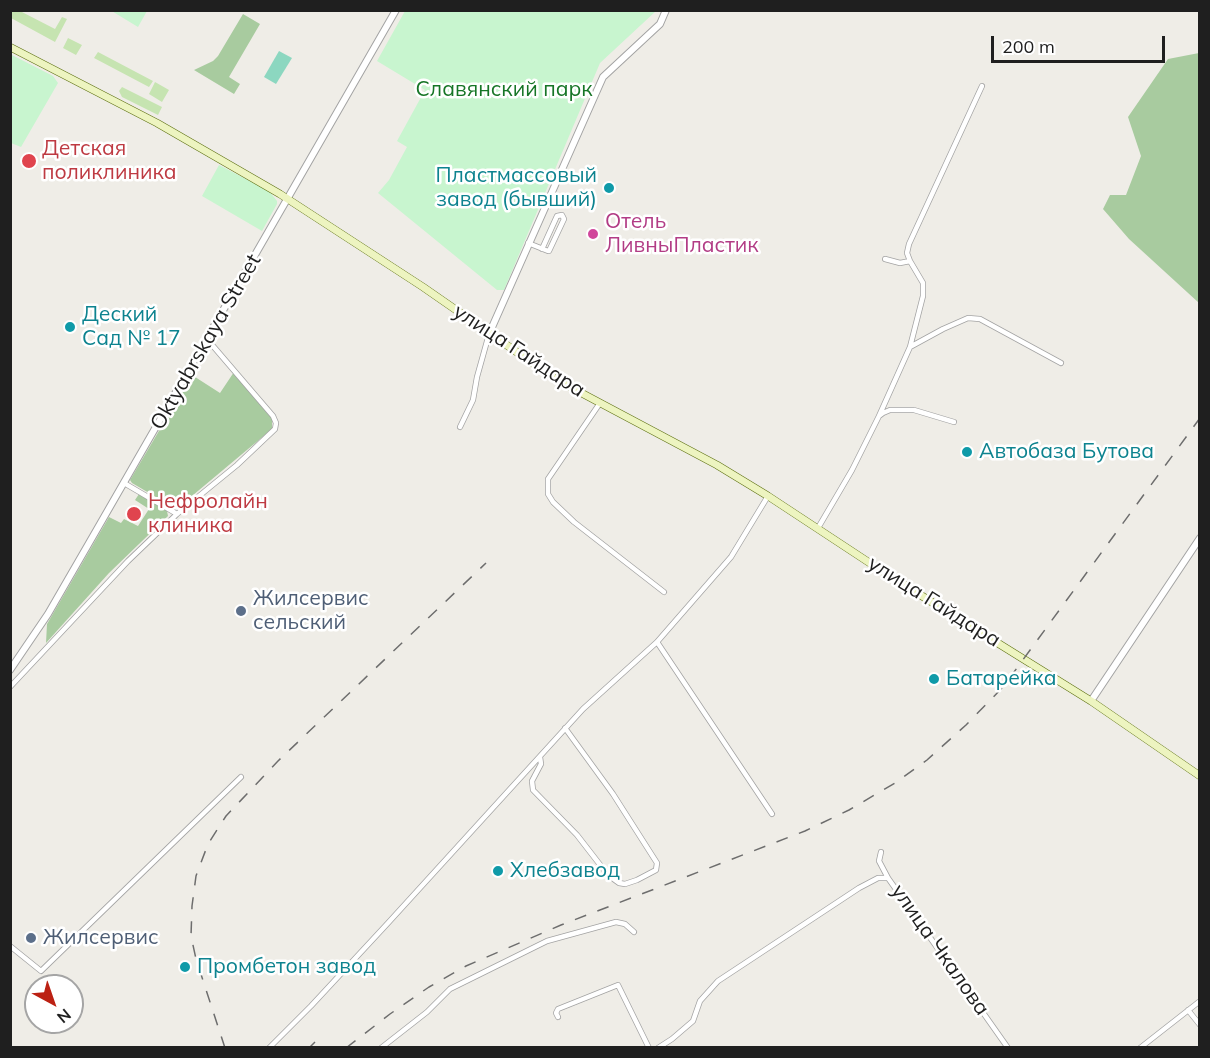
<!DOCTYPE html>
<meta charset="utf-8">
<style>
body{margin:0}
#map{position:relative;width:1210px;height:1058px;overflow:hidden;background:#efede7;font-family:Mulish,sans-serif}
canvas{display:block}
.frame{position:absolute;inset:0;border:12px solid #1f1f1f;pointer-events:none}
.north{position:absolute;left:24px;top:974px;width:60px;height:60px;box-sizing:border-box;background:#fff;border:2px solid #a5a5a5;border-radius:50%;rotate:140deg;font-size:16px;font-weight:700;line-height:24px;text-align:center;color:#1f1f1f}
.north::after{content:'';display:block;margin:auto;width:21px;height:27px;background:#bc2113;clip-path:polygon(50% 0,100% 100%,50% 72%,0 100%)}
.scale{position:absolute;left:991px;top:36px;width:174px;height:27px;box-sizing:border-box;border:3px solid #1f1f1f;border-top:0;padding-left:8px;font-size:18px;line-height:21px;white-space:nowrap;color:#1f1f1f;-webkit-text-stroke:4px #fff;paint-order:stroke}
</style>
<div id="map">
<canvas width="1210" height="1058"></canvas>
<div class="frame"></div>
<div class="north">N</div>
<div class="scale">200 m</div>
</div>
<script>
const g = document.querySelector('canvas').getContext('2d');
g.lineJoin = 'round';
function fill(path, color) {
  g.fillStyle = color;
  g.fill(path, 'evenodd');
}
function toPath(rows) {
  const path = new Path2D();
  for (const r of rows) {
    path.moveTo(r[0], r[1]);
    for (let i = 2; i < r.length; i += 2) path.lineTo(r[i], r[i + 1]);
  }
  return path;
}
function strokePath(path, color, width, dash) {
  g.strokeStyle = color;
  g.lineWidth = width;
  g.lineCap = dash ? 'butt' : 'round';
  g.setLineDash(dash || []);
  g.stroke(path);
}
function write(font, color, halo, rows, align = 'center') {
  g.font = font + ' Mulish,sans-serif';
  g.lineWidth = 5;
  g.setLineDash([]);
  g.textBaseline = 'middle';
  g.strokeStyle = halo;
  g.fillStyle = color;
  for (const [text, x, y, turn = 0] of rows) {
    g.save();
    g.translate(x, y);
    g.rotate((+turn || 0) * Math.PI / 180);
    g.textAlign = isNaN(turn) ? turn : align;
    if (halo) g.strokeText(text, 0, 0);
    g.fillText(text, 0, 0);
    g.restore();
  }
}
fill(toPath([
 [11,10,20,11,55,29,62,17,67,19,55,42,11,18],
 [68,38,82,45,76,55,63,48],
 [98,52,153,81,149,87,94,58],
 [155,82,169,90,162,102,149,94],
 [122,87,162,107,158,115,122,97,119,91]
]), '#c6e4b1');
fill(toPath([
 [243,14,260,24,229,77,240,84,234,94,194,70,213,61,218,56],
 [1199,53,1200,53,1199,303,1129,239,1103,209,1110,195,1126,195,1141,156,1128,117,1168,59],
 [234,372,272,418,272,429,180,506,173,507,132,483,130,480,192,375,220,393],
 [139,494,167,511,168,516,109,573,46,643,47,624,109,517,121,523,124,519,138,526,149,509,135,500]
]), '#a8cb9f');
fill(toPath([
 [110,10,147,10,147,11,138,27],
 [405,11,656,11,600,63,504,290,497,290,378,193,389,180,407,147,397,141,425,90,377,61],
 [10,54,53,76,58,83,21,147,11,143],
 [219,165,269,191,277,201,277,204,262,231,202,196]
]), '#c8f5cf');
fill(toPath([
 [279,51,292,58,276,84,264,77]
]), '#8cd7c0');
const minor = toPath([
 [528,243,548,251,549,251,564,219,562,215,557,216,542,249],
 [885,259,900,263,910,261,923,283,923,296,910,347],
 [910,261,907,253,909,244,982,86],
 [600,403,548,479,548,494,553,502,574,522,664,592],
 [879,416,910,347,943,329,968,318,980,319,1061,363],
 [460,427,473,400,477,377,489,334],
 [124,483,177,514],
 [818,528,852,470,879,416,883,413,890,410,914,410,954,422],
 [657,642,772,814],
 [10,687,128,561,177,514,237,465,275,429,276,423,273,416,207,339],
 [540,757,541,764,532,781,533,790,577,835,608,875,619,883,625,884,637,880,656,870,657,863,613,794,565,728],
 [881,852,879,861,888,878,1008,1048],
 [10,946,41,971,241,777],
 [1188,1010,1200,1025],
 [558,1017,556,1013,558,1009,618,985,649,1048],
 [269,1048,311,1006,388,923,583,709,657,642,731,557,768,496],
 [381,1048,427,1012,450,989,547,941,616,922,625,924,634,932],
 [658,1048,672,1039,693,1021,700,1001,718,981,859,888,878,878,888,878],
 [1140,1048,1200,1001]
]);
const tertiary = toPath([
 [489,334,603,77,660,24,666,10],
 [10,670,48,614,96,531,396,10],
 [1091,701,1200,538]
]);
const secondary = toPath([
 [10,47,157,123,280,194,423,287,557,380,717,465,768,496,885,573,1091,701,1200,776]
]);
strokePath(minor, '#a3a3a3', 6);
strokePath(tertiary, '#a3a3a3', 8);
strokePath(secondary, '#5b6e0f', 8);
strokePath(minor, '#fff', 4.5);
strokePath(tertiary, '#fff', 6);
strokePath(secondary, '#edf4c0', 7);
strokePath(toPath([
 [225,1048,196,959,191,936,192,906,196,876,208,844,226,816,278,761,486,563],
 [309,1048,315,1042],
 [346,1048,390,1014,429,987,466,966,561,925,805,831,849,810,895,783,927,760,966,725,1003,687,1200,418]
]), '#6d6d6d', 1.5, [12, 12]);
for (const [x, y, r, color] of [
 [29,161,8,"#e0444e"],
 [609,188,6,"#0f9aa8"],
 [593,234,6,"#d1479c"],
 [70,327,6,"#0f9aa8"],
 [967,452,6,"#0f9aa8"],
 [134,514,8,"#e0444e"],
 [241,611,6,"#5c6f8a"],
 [934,679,6,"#0f9aa8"],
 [498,871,6,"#0f9aa8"],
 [31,938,6,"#5c6f8a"],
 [185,967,6,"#0f9aa8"]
]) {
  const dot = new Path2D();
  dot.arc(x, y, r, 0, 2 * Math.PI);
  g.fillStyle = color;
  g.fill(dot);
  strokePath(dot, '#fff', 2);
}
write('21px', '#167526', '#fff', [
 ["Славянский парк",504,90]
]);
write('21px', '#be3a42', '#fff', [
 ["Детская",42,149],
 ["поликлиника",42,173],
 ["Нефролайн",148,502],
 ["клиника",148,526]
], 'left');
write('21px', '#0d838f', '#fff', [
 ["Пластмассовый",597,176,"right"],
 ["завод (бывший)",597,200,"right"],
 ["Деский",82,315],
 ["Сад № 17",82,339],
 ["Автобаза Бутова",979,452],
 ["Батарейка",946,679],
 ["Хлебзавод",510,871],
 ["Промбетон завод",197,967]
], 'left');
write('21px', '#b23c85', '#fff', [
 ["Отель",605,222],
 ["ЛивныПластик",605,246]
], 'left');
write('21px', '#1f1f1f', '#fff', [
 ["Oktyabrskaya Street",206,342,-60],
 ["улица Гайдара",519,351,33],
 ["улица Гайдара",934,602,32],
 ["улица Чкалова",940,950,55]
]);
write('21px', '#4e5e75', '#fff', [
 ["Жилсервис",253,599],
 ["сельский",253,623],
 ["Жилсервис",43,938]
], 'left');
</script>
